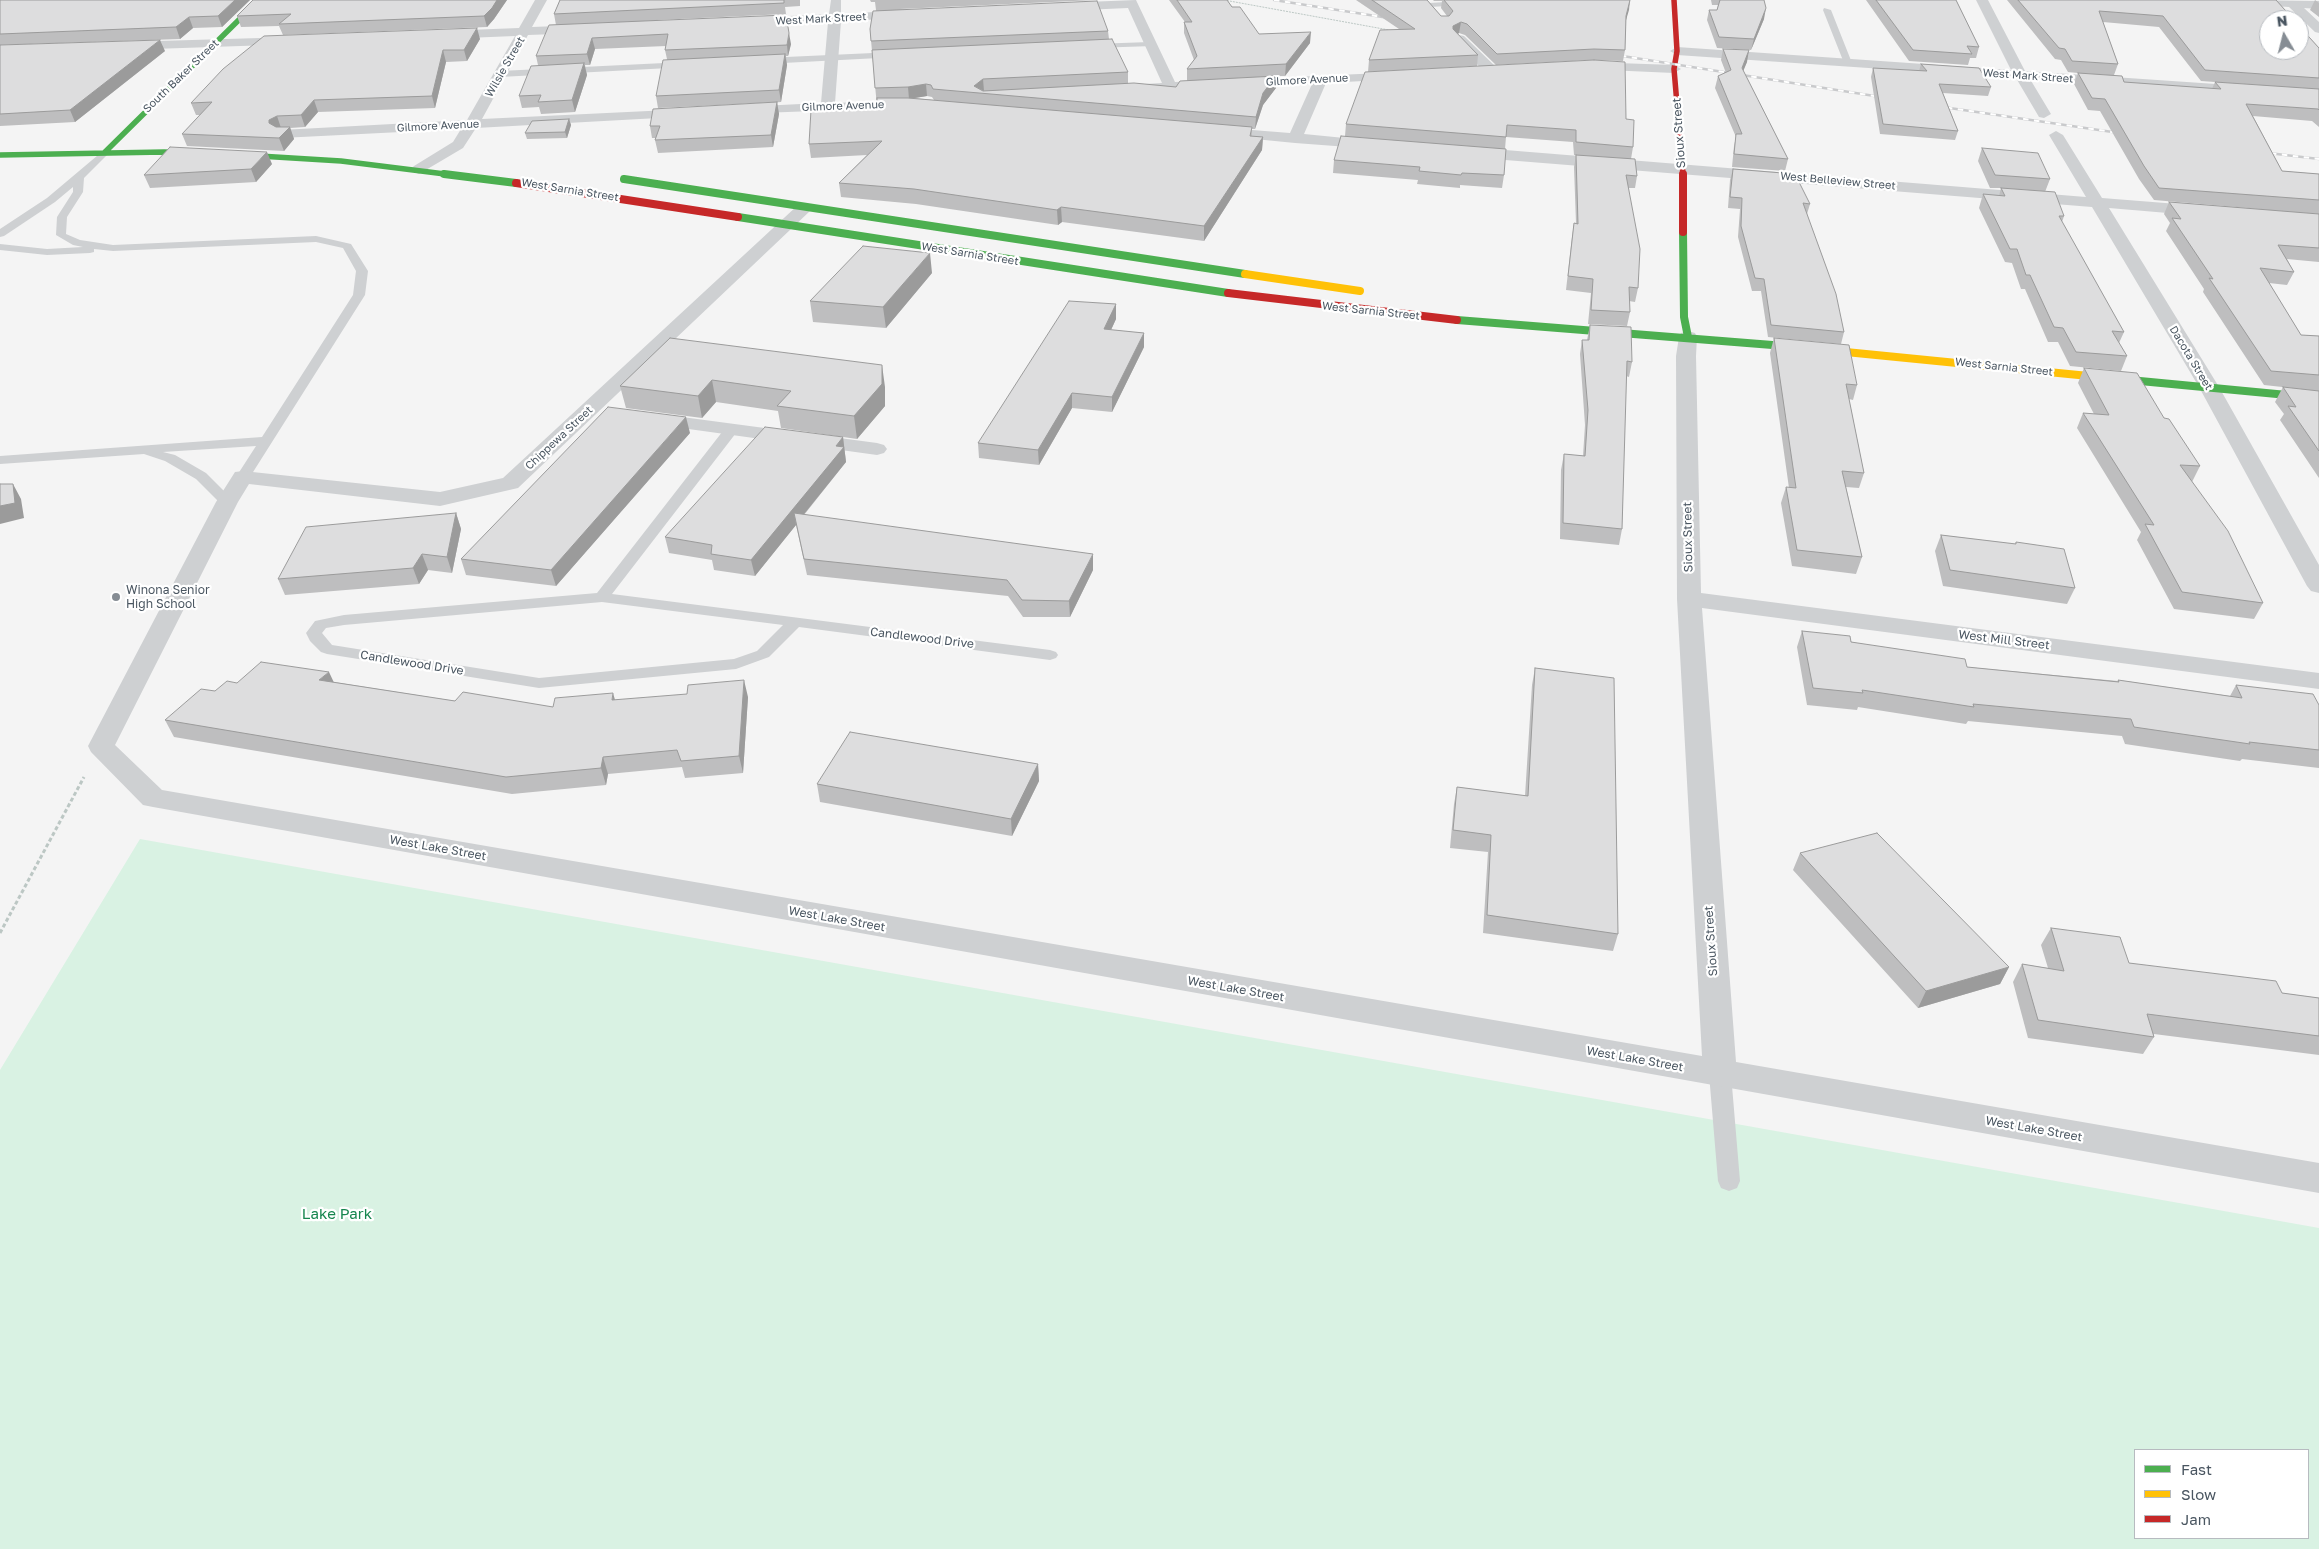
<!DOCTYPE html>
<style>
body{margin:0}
#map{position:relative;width:2319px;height:1549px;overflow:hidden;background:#f4f4f4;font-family:"Golos Text",sans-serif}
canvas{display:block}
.legend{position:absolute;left:2134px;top:1449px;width:175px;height:90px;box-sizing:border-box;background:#fff;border:1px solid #b7bbc0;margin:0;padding:6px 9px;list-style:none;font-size:15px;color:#4a5661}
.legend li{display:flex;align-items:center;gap:10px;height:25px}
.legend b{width:25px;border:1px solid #b7bbc0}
.north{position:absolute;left:2259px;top:10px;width:50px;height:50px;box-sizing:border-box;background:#fff;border:1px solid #b7bbc0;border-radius:50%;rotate:352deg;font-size:14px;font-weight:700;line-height:20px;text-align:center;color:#4a5661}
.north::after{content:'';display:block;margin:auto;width:18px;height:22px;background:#868d94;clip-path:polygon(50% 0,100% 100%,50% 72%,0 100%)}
</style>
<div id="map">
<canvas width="2319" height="1549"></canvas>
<ul class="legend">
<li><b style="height:6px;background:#4caf50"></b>Fast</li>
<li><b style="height:6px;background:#ffc107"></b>Slow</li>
<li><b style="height:6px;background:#c62828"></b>Jam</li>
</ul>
<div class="north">N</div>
</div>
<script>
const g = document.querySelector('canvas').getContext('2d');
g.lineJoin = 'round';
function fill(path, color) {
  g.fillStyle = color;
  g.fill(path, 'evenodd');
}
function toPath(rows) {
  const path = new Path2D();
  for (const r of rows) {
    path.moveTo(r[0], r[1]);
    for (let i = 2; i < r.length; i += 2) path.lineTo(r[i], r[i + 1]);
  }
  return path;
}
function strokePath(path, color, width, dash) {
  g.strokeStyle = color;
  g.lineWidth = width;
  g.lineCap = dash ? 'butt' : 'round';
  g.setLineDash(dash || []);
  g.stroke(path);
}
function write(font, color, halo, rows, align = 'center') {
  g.font = font + ' "Golos Text",sans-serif';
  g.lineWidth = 4.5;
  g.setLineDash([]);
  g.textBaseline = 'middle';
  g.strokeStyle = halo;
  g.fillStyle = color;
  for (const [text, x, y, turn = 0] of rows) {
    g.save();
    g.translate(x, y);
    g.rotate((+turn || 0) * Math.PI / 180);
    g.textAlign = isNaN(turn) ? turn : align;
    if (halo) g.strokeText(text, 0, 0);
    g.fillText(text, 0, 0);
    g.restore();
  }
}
fill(toPath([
 [140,839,2319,1228,2319,1549,0,1549,0,1070],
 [2135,1450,2308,1450,2308,1538,2135,1538]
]), '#d9f2e3');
strokePath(toPath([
 [1224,0,1389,30]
]), '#bcc7c4', 1, [2, 1]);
strokePath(toPath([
 [0,933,84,777]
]), '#bcc7c4', 3, [4, 2.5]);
fill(toPath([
 [1464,1,1468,3,1467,5,1429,7,1425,5,1429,3,1464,1],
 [1824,8,1831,10,1852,63,1851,65,1844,63,1823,10,1824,8],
 [1150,42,1154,44,1153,46,1093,48,1089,46,1093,44,1150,42],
 [895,52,898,53,898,57,764,64,760,61,764,58,895,52],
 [685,62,688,63,688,67,500,77,496,74,500,71,685,62],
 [104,150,109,153,84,178,83,192,67,217,66,234,80,240,113,245,316,236,351,244,368,271,365,295,248,480,243,481,236,477,256,446,163,452,175,455,206,473,232,499,234,502,232,505,222,505,196,479,165,461,144,454,0,464,0,456,262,437,353,295,356,271,343,248,316,242,113,251,94,249,94,252,90,253,47,255,0,250,0,244,47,249,83,247,73,245,56,235,57,217,73,192,73,187,55,202,4,236,0,237,0,229,47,198,104,150],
 [731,426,738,430,736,433,612,594,1050,650,1056,652,1058,655,1056,658,1050,660,799,627,769,657,736,669,539,688,327,654,321,652,310,641,306,633,315,621,344,615,597,593,726,427,731,426],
 [602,602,783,625,757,651,734,659,539,678,332,645,322,633,326,628,344,625,602,602],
 [1720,1065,1728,1068,1731,1074,1740,1181,1737,1188,1729,1191,1721,1188,1718,1181,1709,1074,1712,1068,1720,1065]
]), '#ced0d2');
fill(toPath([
 [535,0,547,0,532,27,584,25,590,29,584,33,528,35,482,119,690,109,697,113,695,116,476,128,463,148,419,174,414,172,411,169,414,166,453,142,461,129,281,138,274,134,281,130,467,120,515,36,442,39,436,35,442,31,519,28,535,0],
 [831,0,841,0,841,14,908,10,914,14,908,18,841,21,835,103,914,100,919,101,921,104,919,107,735,114,733,111,735,108,740,107,821,103,828,22,749,26,743,22,749,18,829,14,831,0],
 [1136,0,1175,82,1406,72,1408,75,1406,78,1401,79,1326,83,1304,134,1375,141,1382,145,1375,149,1295,143,1214,135,1207,131,1214,127,1290,133,1312,84,1124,92,1122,89,1124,86,1129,85,1162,83,1128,8,1061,11,1055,7,1061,3,1136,0],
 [1976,0,1988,0,2025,71,2319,91,2319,99,2030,79,2051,114,2044,118,2039,117,2016,78,1677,55,1670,51,1677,47,2011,70,1976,0],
 [2236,0,2319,1,2319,9,2304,8,2319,22,2319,33,2315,32,2289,7,2242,4,2236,0],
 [1459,35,1464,36,1496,67,1498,70,1496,73,1486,73,1454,42,1453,39,1454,36,1459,35],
 [294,37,300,41,299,44,124,50,118,46,124,42,294,37],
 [1589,62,1674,65,1681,69,1674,73,1584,69,1582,66,1589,62],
 [2056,131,2063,135,2102,198,2203,206,2209,208,2211,211,2209,214,2203,216,2109,208,2219,387,2319,565,2319,593,2311,591,2307,586,2199,387,2092,207,1468,157,1460,152,1468,147,2086,197,2049,135,2056,131],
 [804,203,810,205,812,208,810,211,518,488,440,506,249,484,238,502,115,745,162,790,1702,1056,1677,599,1676,356,1679,337,1681,333,1688,331,1695,333,1697,337,1696,356,1701,593,2319,673,2319,689,1702,608,1736,1062,2319,1163,2319,1193,153,807,143,805,91,752,88,746,216,502,235,472,243,471,440,492,503,478,798,205,804,203],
 [652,413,877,443,884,445,887,449,884,453,877,455,645,423,642,419,645,415,652,413]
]), '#ced0d2');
strokePath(toPath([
 [104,153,259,0],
 [0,155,164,152,243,155,341,161,453,175]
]), '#4caf50', 5.5);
strokePath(toPath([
 [444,174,516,183],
 [624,179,1245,274],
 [738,217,1228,293],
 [1683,232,1684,317,1688,337],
 [1457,320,1785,346],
 [2119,379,2319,398]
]), '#4caf50', 8);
strokePath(toPath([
 [1245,274,1360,291],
 [1785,346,2119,379]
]), '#ffc107', 8);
strokePath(toPath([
 [1674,0,1677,51,1674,69,1683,175]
]), '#c62828', 5.5);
strokePath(toPath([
 [1683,174,1683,232],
 [516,183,738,217],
 [1228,293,1457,320]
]), '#c62828', 8);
const rail = toPath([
 [1274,0,1395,19],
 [1610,54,1887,98],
 [1936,106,2126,134],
 [2260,152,2319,159]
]);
strokePath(rail, '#c9cacc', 2.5);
strokePath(rail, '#fff', 2, [5.5]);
fill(toPath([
 [0,0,250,0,222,27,193,28,180,39,0,45],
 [253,0,507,0,494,19,487,27,283,35,279,26,241,27,237,16],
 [560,0,800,0,800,6,785,7,786,14,657,20,791,44,788,56,786,56,787,65,781,102,658,108,656,96,667,59,665,50,666,46,595,49,590,65,585,65,587,75,575,112,541,114,539,107,522,108,519,96,538,65,536,56,556,25,554,14],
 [870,0,1095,0,900,9,1108,31,1109,39,1128,72,1128,84,1176,87,1187,81,1187,69,1194,60,1184,33,1184,22,1185,22,1169,0,1227,0,1232,7,1259,34,1310,43,1285,76,1276,76,1276,88,1263,105,1255,129,1252,129,1252,136,1263,137,1262,150,1204,241,1062,222,1058,225,916,204,841,197,839,183,867,155,811,158,809,144,877,107,870,29,876,10,875,2,871,2],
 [927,96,932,97,934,100,914,98],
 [1356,0,1427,0,1441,16,1447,16,1441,8,1442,1,1434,1,1433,0,1630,0,1626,20,1625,50,1623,61,1592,60,1496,65,1465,35,1459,33,1458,34,1478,55,1477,66,1368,72,1369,60,1399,29],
 [1711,0,1764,0,1764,19,1751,50,1717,48,1707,20,1709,10,1717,10,1718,5,1712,5],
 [1866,0,1956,0,1979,47,1976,58,1970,58,1968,65,1909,61],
 [2007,0,2276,0,2319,48,2319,127,2312,121,2253,116,2282,171,2319,174,2319,262,2287,259,2294,272,2287,285,2269,283,2301,335,2319,336,2319,391,2264,385,2203,292,2204,289,2166,231,2170,223,2164,214,2169,202,2272,210,2154,200,2139,179,2100,111,2088,110,2074,84,2078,73,2068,72,2061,60,2055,59],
 [2103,22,2159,27,2201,81,2215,82,2212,89,2124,82,2114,75,2118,64],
 [2315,0,2319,3,2319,17,2310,10],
 [480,39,467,61,446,62,435,108,318,112,305,127,290,128,294,139,284,151,187,146,182,134,200,115,196,115,191,103],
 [0,45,165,51,75,122,0,126],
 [1723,49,1747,62,1743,70,1788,159,1785,171,1732,167,1734,146,1736,137,1715,88,1718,76,1726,73,1721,60],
 [1921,64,1991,87,1988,96,1943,93,1958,131,1955,140,1880,134,1871,77,1873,68,1919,71],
 [777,102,779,114,773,147,658,153,655,140,656,138,652,138,650,126],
 [569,119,571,125,567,138,527,139,525,133],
 [1626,119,1633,147,1631,159,1637,176,1635,188,1628,188,1638,288,1635,302,1629,301,1630,312,1627,326,1588,324,1591,293,1566,290,1572,237,1574,223,1576,223,1574,167,1576,155,1574,155,1573,142,1506,137,1505,149,1504,175,1502,188,1460,185,1460,188,1417,184,1418,180,1333,173,1334,160,1345,136,1346,124],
 [1982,148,2050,179,2045,192,2064,216,2062,222,2124,332,2119,343,2127,356,2121,371,2070,366,2058,342,2048,342,2025,289,2021,289,2012,263,2005,262,1979,208,1983,194,1999,196,2001,188,1990,188,1978,161],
 [272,164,256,182,150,188,144,175],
 [1733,169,1810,204,1807,214,1844,332,1841,344,1768,337,1761,291,1752,291,1738,237,1740,209,1728,208,1730,180],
 [932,273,886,328,813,322,810,301],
 [1116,304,1116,319,1111,330,1144,333,1144,347,1112,412,1072,408,1039,465,979,458,978,443],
 [1590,325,1632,362,1629,377,1626,376,1622,529,1619,545,1560,539,1561,470,1564,454,1583,456,1585,425,1580,354,1582,340,1587,340],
 [670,338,885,387,885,406,857,439,781,428,778,411,716,402,702,418,626,408,620,386],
 [1774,338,1857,385,1853,400,1849,399,1864,473,1859,488,1846,487,1862,557,1856,574,1792,566,1781,503,1786,487,1789,488,1770,353],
 [2084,368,2164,418,2200,466,2192,482,2263,603,2254,619,2174,609,2137,540,2141,532,2077,428,2083,413,2094,414,2078,383],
 [2283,387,2319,391,2319,478,2280,420,2284,414,2275,402],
 [690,433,556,586,466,575,461,559],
 [843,437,846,462,804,515,1093,570,1070,617,1023,617,1008,596,807,575,796,525,755,576,714,570,712,560,669,553,665,537],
 [456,513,461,529,452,573,428,570,419,584,285,595,278,579],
 [1941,535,2015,544,2016,542,2075,588,2067,604,1943,586,1935,551],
 [1802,631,1967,667,2118,681,2118,680,2230,696,2236,685,2319,705,2319,768,2242,759,2240,761,2125,744,2122,736,1968,721,1966,724,1858,707,1857,710,1807,705,1797,647],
 [1535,668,1618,934,1613,951,1483,933,1488,852,1450,848,1454,804,1457,787,1525,796,1532,685],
 [334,682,455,701,553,707,615,700,748,697,743,773,685,778,682,767,608,774,606,785,512,794,174,737,165,720,215,691,237,683],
 [1038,764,1039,781,1012,836,820,802,817,784],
 [1800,853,2009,967,2000,984,1918,1008,1793,870],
 [2051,928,2129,963,2282,993,2319,998,2319,1055,2154,1034,2154,1037,2143,1054,2028,1038,2013,982,2022,964,2048,968,2041,945]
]), '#bebebf');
fill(toPath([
 [235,0,250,0,222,27,218,16],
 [497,0,507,0,494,19,487,27,484,16],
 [1630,0,1629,10,1624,27,1626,16],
 [1766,8,1764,19,1751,50,1754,39],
 [189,17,193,28,180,39,176,27],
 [1461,22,1459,33,1452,37,1453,26],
 [477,28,480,39,467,61,464,50],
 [1311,32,1310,43,1285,76,1286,64],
 [789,33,791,44,788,56,787,45],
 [592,38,595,49,590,65,587,54],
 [160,40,165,51,75,122,70,110],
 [443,50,446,62,435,108,432,96],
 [1749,50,1747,62,1740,79,1742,68],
 [785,54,787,65,781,102,779,90],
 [584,63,587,75,575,112,572,100],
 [1276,76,1276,88,1263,105,1255,129,1256,117,1263,93],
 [983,79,984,91,974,86],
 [926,84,927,96,909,99,908,87],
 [314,100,318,112,305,127,301,115],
 [777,102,779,114,773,147,771,135],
 [277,116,281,128,273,132,269,123,269,120],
 [569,119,571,125,567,138,565,132],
 [290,127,294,139,284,151,279,138],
 [1263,137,1262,150,1204,241,1204,226],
 [267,152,272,164,256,182,251,169],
 [1061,207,1062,222,1058,225,1057,210],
 [930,253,932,273,886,328,883,307],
 [1116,304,1116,319,1105,343,1104,329],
 [1144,333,1144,347,1112,412,1112,397],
 [882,365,885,387,885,406,857,439,854,416],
 [712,380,716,402,702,418,698,396],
 [1072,393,1072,408,1039,465,1038,450],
 [686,417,690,433,556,586,551,570],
 [843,437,846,462,796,524,794,513,796,525,755,576,751,560,836,446],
 [13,484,21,499,24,518,0,524,0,506],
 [456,513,461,529,452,573,447,557],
 [422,554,428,570,419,584,413,568],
 [1093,554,1093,570,1070,617,1069,601],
 [329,672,337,689,319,680],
 [744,680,748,697,743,773,739,756],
 [613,693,618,710,612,700],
 [603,757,608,774,606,785,601,768],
 [1038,764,1039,781,1012,836,1011,819],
 [2009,967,2000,984,1918,1008,1926,991]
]), '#9b9b9b');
const building = toPath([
 [0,0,235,0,218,16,189,17,176,27,0,34,0,0],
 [253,0,497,0,492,8,484,16,279,24,291,14,237,16,253,0],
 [560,0,784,0,784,3,554,14,560,0],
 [1177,0,1227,0,1232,7,1240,7,1259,34,1311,32,1286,64,1187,69,1197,56,1184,22,1192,22,1177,0],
 [1372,0,1427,0,1441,16,1449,16,1453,11,1444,0,1630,0,1626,16,1625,50,1594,49,1497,54,1467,24,1461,22,1453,26,1453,29,1478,55,1369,60,1380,30,1415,29,1372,0],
 [1720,0,1764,0,1766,8,1754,39,1719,37,1709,10,1717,10,1720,0],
 [1876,0,1956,0,1979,47,1967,46,1972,54,1913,50,1876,0],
 [2018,0,2276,0,2294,20,2269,20,2269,50,2299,50,2299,26,2319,48,2319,78,2205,70,2163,16,2099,11,2118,64,2072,61,2065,49,2059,48,2018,0],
 [1097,1,1108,31,871,41,870,29,873,11,1097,1],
 [786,15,789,33,787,45,665,50,668,34,592,38,587,54,536,56,549,25,786,15],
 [477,28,464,50,443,50,432,96,314,100,301,115,277,116,269,120,269,123,276,127,290,127,279,138,182,134,212,102,191,103,223,69,264,36,477,28],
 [1112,39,1128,72,983,79,974,86,983,91,1134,83,1176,87,1180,81,1276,76,1263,93,1256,117,933,89,931,85,926,84,908,87,875,88,872,50,1112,39],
 [160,40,70,110,0,114,0,45,160,40],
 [1723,49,1749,50,1742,68,1788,159,1734,154,1736,134,1742,134,1718,76,1731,70,1723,49],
 [785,54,779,90,656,96,663,60,785,54],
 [1594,60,1625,62,1626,119,1634,120,1633,147,1576,142,1576,130,1507,125,1506,137,1346,124,1365,72,1594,60],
 [584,63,572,100,538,102,541,95,519,96,531,66,584,63],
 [1921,64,1979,68,1991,87,1939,84,1958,131,1883,124,1873,68,1927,71,1921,64],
 [2078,73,2122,76,2124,82,2221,89,2215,82,2319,89,2319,110,2318,109,2246,104,2282,171,2319,174,2319,200,2159,188,2144,166,2105,99,2092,98,2078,73],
 [877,98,908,98,1252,127,1250,136,1263,137,1204,226,1061,207,1057,210,914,189,839,183,882,141,809,144,811,110,877,107,877,98],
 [777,102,771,135,655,140,660,126,650,126,653,109,777,102],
 [569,119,565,132,525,133,532,121,569,119],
 [1341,136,1506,149,1504,175,1462,173,1461,175,1419,171,1420,167,1334,160,1341,136],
 [170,147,267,152,251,169,144,175,170,147],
 [1982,148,2038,153,2050,179,1995,175,1982,148],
 [1576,155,1635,159,1637,176,1626,175,1640,249,1638,288,1629,287,1630,312,1591,310,1593,279,1568,276,1574,223,1578,224,1576,155],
 [1733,169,1795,174,1810,204,1803,203,1836,294,1844,332,1771,325,1764,279,1755,278,1741,226,1742,198,1730,197,1733,169],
 [2001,188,2055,192,2064,216,2059,216,2124,332,2112,331,2127,356,2076,352,2063,328,2054,327,2030,275,2026,275,2017,249,2010,249,1983,194,2005,196,2001,188],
 [2169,202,2319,214,2319,248,2278,245,2294,272,2260,268,2301,335,2319,336,2319,375,2271,371,2209,278,2213,279,2172,218,2181,219,2169,202],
 [863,246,930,253,883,307,810,301,863,246],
 [1069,301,1116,304,1104,329,1144,333,1112,397,1072,393,1038,450,978,443,1069,301],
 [1590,325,1631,327,1632,362,1627,361,1622,529,1563,523,1564,454,1585,456,1588,410,1582,340,1589,340,1590,325],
 [670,338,882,365,882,384,854,416,777,406,791,391,712,380,698,396,620,386,670,338],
 [1774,338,1849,345,1857,385,1846,384,1864,473,1842,471,1862,557,1797,550,1786,487,1796,488,1774,338],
 [2084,368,2137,373,2164,418,2169,419,2200,466,2180,465,2228,531,2263,603,2182,592,2145,524,2154,525,2083,413,2109,415,2084,368],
 [2283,387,2319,391,2319,451,2288,406,2296,407,2283,387],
 [608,407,686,417,551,570,461,559,608,407],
 [765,427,843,437,836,446,844,447,751,560,711,554,712,545,665,537,765,427],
 [0,484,13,484,15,503,0,506,0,484],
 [456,513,447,557,422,554,413,568,278,579,306,527,456,513],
 [794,513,1093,554,1069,601,1022,600,1007,580,804,559,794,513],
 [1941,535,2016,544,2016,542,2064,549,2075,588,1950,570,1941,535],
 [1802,631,1850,636,1851,642,1965,659,1967,667,2119,682,2118,680,2242,698,2236,685,2313,694,2319,705,2319,750,2249,742,2250,744,2134,727,2131,719,1973,704,1974,707,1862,690,1863,693,1813,688,1802,631],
 [261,662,329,672,319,680,455,701,463,692,553,707,555,698,613,693,612,700,687,694,688,685,744,680,739,756,681,761,677,750,603,757,601,768,506,777,165,720,201,689,215,691,227,681,237,683,261,662],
 [1535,668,1614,678,1618,934,1487,915,1491,835,1453,830,1457,787,1528,796,1535,668],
 [850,732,1038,764,1011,819,817,784,850,732],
 [1877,833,2009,967,1926,991,1800,853,1877,833],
 [2051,928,2120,937,2129,963,2276,981,2282,993,2319,998,2319,1036,2147,1014,2154,1037,2038,1020,2022,964,2064,971,2051,928]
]);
fill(building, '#ddddde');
strokePath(building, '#9b9b9b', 1);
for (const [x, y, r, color] of [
 [116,597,5,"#868d94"]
]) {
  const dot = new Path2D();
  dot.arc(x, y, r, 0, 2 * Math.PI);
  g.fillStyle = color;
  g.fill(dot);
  strokePath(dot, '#fff', 2);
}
write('11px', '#4a5661', '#fff', [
 ["West Mark Street",821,19,-3],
 ["Wilsie Street",505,67,-60],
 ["South Baker Street",181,76,-44],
 ["West Mark Street",2028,76,4],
 ["Gilmore Avenue",1307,80,-3],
 ["Gilmore Avenue",843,106,-2],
 ["Gilmore Avenue",438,126,-3],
 ["West Belleview Street",1838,181,5],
 ["West Sarnia Street",570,190,9],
 ["West Sarnia Street",970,254,9],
 ["West Sarnia Street",1371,311,6],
 ["Dacota Street",2191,358,59],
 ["West Sarnia Street",2004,367,6],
 ["Chippewa Street",559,438,-43]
]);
write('12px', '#4a5661', '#fff', [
 ["Sioux Street",1679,133,-94],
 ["Sioux Street",1688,537,-91],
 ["Candlewood Drive",922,638,7],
 ["West Mill Street",2004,640,7],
 ["Candlewood Drive",412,663,9],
 ["West Lake Street",438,848,10],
 ["West Lake Street",837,919,10],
 ["Sioux Street",1711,941,-94],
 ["West Lake Street",1236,989,10],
 ["West Lake Street",1635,1059,10],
 ["West Lake Street",2034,1129,10]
]);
write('12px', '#4a5661', '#fff', [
 ["Winona Senior",126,590],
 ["High School",126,604]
], 'left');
write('15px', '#17864f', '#fff', [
 ["Lake Park",337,1214]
]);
</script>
